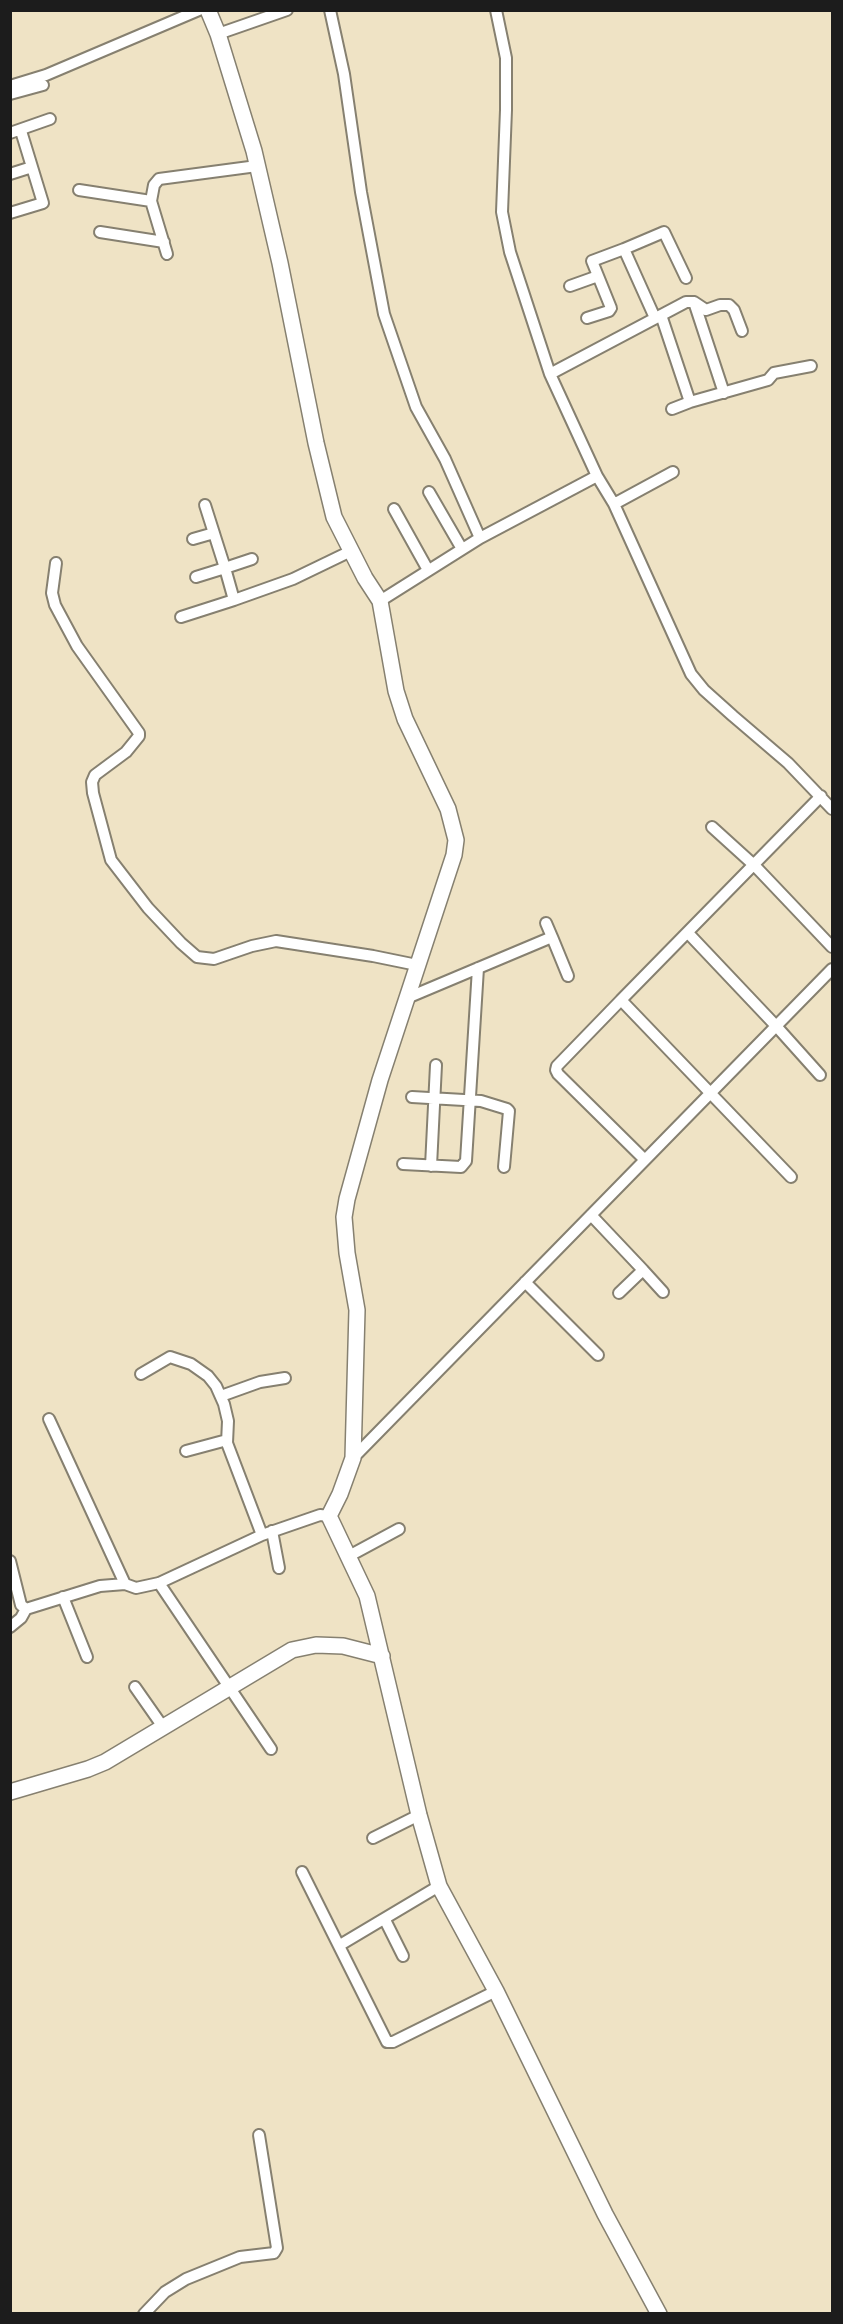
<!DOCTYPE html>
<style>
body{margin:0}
#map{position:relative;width:843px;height:2324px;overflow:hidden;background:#efe3c5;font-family:Caveat,sans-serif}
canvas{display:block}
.frame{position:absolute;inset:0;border:12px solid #1c1c1c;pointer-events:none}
</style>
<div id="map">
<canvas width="843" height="2324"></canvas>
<div class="frame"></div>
</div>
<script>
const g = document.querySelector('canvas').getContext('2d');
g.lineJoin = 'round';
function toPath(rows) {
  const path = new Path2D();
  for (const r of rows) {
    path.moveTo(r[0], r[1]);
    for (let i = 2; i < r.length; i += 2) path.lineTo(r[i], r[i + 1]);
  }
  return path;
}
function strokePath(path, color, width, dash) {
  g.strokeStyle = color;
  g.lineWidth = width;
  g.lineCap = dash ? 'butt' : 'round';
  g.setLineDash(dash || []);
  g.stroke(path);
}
const street = toPath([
 [330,10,344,74,361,192,384,314,416,407,445,459,480,538],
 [496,10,506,58,506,110,502,212,510,252,550,374,597,476,614,504,691,674,704,690,733,716,788,763,832,809],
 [218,34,287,10],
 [10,86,46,75,199,10],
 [10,94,43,85],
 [10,133,50,119],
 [10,174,32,167],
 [79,190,151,201],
 [10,213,43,203,21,131],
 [100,232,164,242],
 [624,249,664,232,686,278],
 [167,254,151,201,154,185,159,179,257,166],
 [570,286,598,276],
 [694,302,724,393],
 [661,315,690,402,768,380,774,373,811,366],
 [587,318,609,311,611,308,592,261,624,249,655,318],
 [550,374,686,302,694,302,706,310,720,305,729,305,734,310,742,331],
 [672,409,690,402],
 [429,492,462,549],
 [614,504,673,472],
 [394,509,428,570],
 [193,539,214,533],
 [252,559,225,568,234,600,293,579,351,551],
 [56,563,52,593,55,605,77,646,139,733,139,736,126,752,95,775,92,782,93,793,111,860,148,908,181,943,197,957,214,959,252,946,276,941,373,956,417,965],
 [196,577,225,568,205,505],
 [380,601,480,538,597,476],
 [181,617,234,600],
 [712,827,755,866,832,947],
 [546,923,552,937],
 [688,933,777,1027,820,1075],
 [407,998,552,937,568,976],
 [621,1000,557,1066,556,1070,558,1074,645,1160],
 [412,1097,481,1101,507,1109,509,1111,504,1167],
 [403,1164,461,1167,466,1161,478,968],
 [431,1166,436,1065],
 [791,1177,621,1000,821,796],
 [591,1215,643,1270],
 [525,1282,598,1355],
 [619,1293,643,1270,663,1292],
 [141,1374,170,1357,191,1364,208,1376,216,1386,224,1404,228,1421,227,1443,262,1535],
 [221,1396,260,1382,285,1378],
 [49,1419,125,1584],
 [186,1451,227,1440],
 [353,1458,832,969],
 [272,1531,279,1568],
 [349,1556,399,1529],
 [10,1561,21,1605,26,1609,100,1586,125,1584,136,1588,159,1583,262,1535,320,1515,329,1516],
 [159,1583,271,1749],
 [63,1597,87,1657],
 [10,1627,21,1618,26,1609],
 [135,1687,163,1727],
 [373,1838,419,1815],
 [302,1872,387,2042,393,2042,496,1991],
 [385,1920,403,1956],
 [340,1945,439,1886],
 [144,2314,165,2292,186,2279,240,2257,274,2253,277,2248,259,2135]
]);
const secondary = toPath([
 [208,10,218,34,254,151,280,263,316,443,334,517,365,578,380,601,396,691,405,719,448,809,456,840,454,855,380,1080,347,1199,344,1217,347,1253,357,1310,353,1458,340,1494,329,1516,367,1596,419,1815,439,1886,496,1991,605,2214,659,2314],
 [10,1792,88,1769,105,1762,292,1650,316,1645,343,1646,382,1656]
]);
strokePath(street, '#868070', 14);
strokePath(secondary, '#868070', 18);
strokePath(street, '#fff', 10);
strokePath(secondary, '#fff', 15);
</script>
